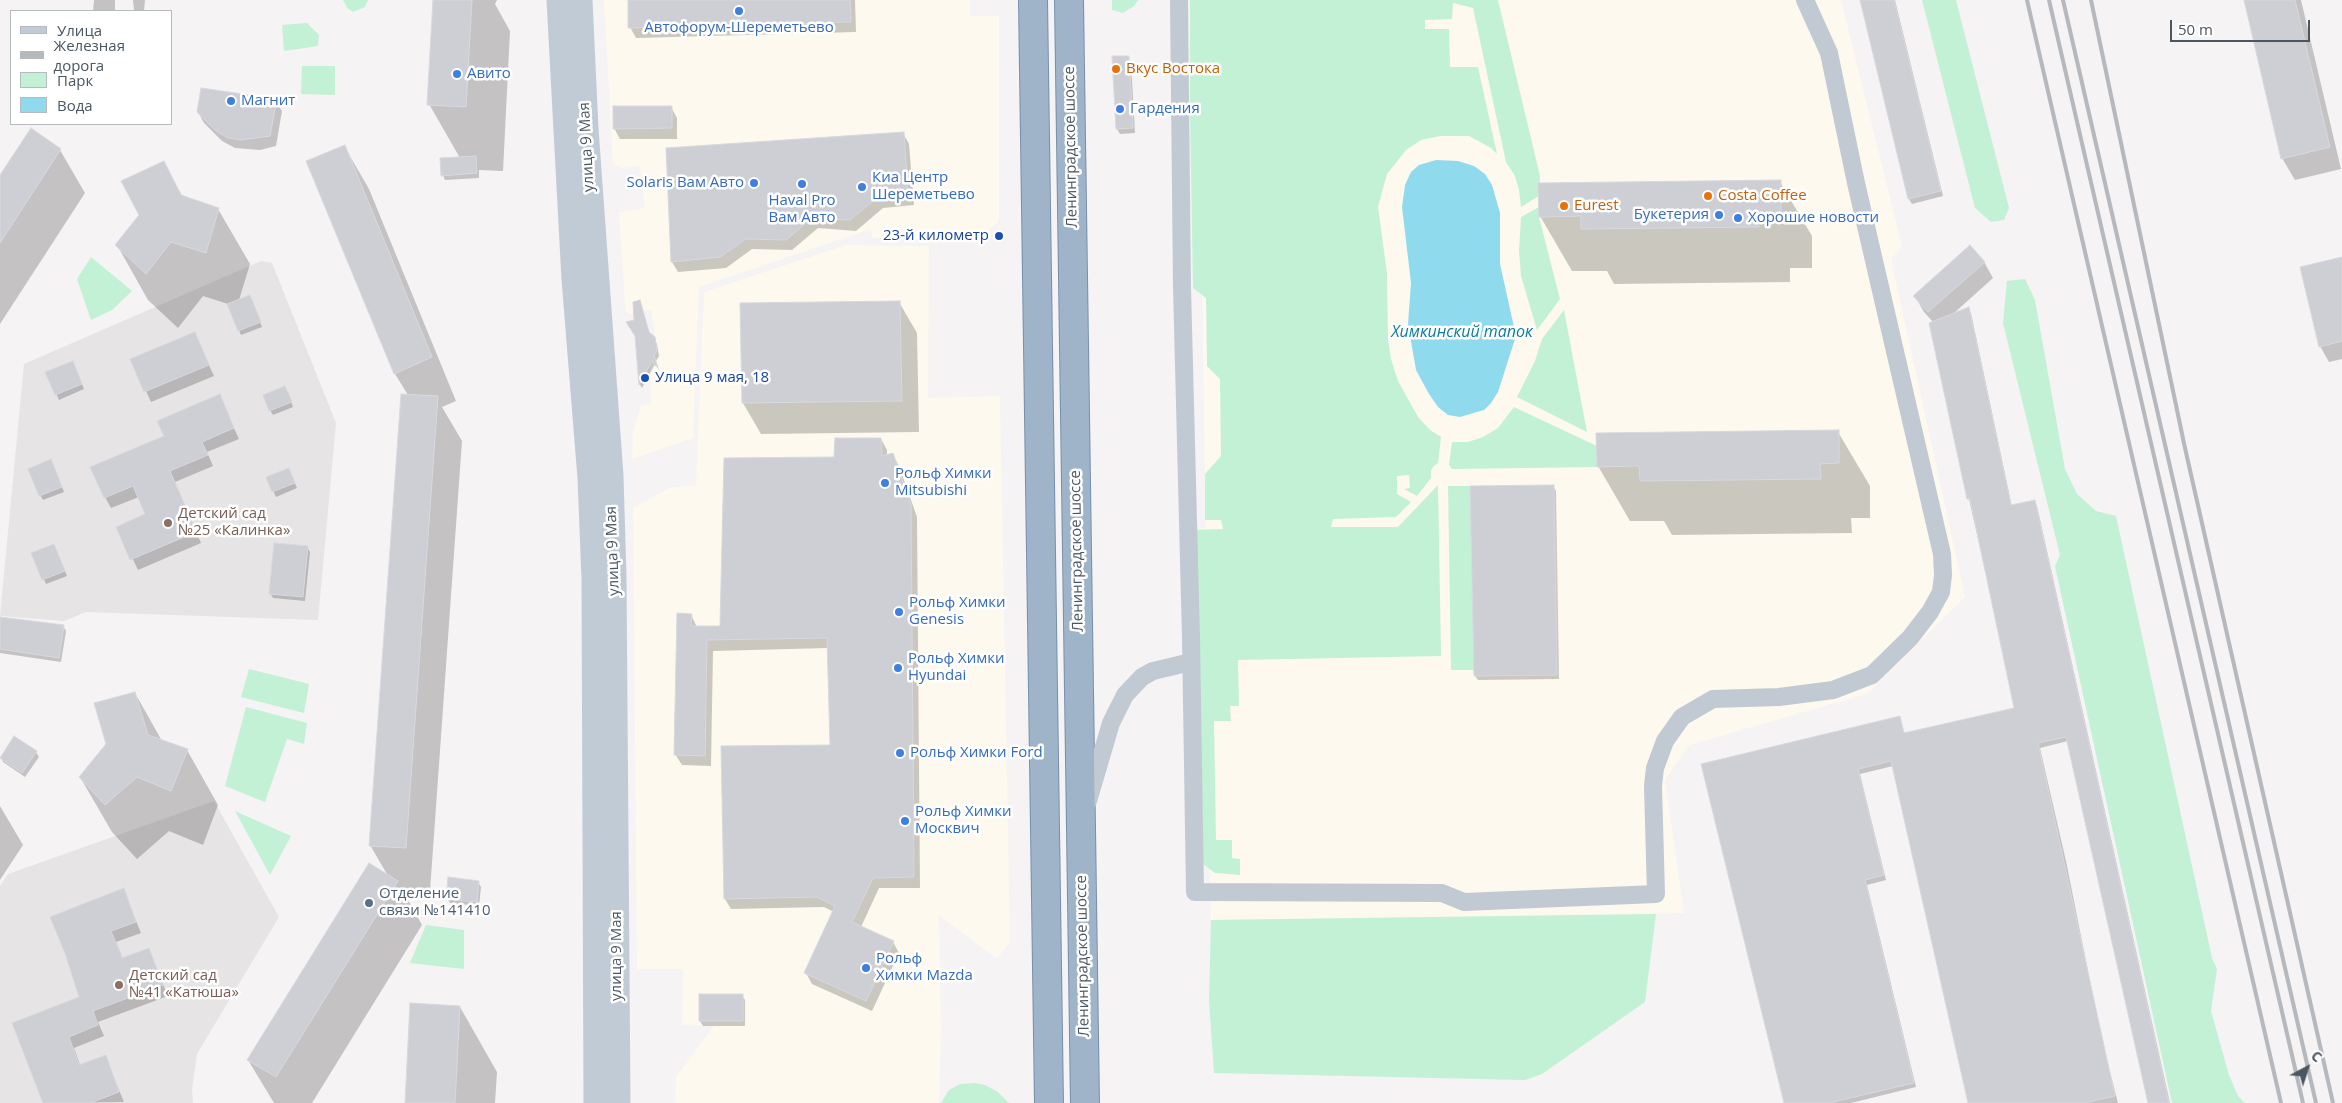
<!DOCTYPE html>
<meta charset="utf-8">
<style>
body{margin:0}
#map{position:relative;width:2342px;height:1103px;overflow:hidden;background:#f5f3f3;font-family:"Open Sans",sans-serif}
canvas{display:block}
.legend{position:absolute;left:10px;top:10px;width:162px;height:115px;box-sizing:border-box;background:#fff;border:1px solid #b7bbc0;margin:0;padding:6px 9px;list-style:none;font-size:15px;color:#4a5661}
.legend li{display:flex;align-items:center;gap:10px;height:25px}
.legend b{width:25px;border:1px solid #b7bbc0}
.north{position:absolute;left:2282px;top:1043px;width:50px;height:50px;-webkit-text-stroke:4px #fff;paint-order:stroke;rotate:40deg;font-size:14px;font-weight:700;line-height:20px;text-align:center;color:#4a5661}
.north::after{content:'';display:block;margin:auto;width:18px;height:22px;background:#4a5661;clip-path:polygon(50% 0,100% 100%,50% 72%,0 100%)}
.scale{position:absolute;left:2170px;top:20px;width:140px;height:22px;box-sizing:border-box;border:2px solid #4a5661;border-top:0;padding-left:6px;font-size:15px;line-height:18px;white-space:nowrap;color:#4a5661;-webkit-text-stroke:4px #fff;paint-order:stroke}
</style>
<div id="map">
<canvas width="2342" height="1103"></canvas>
<ul class="legend">
<li><b style="height:6px;background:#c1cbd6"></b>Улица</li>
<li><b style="height:6px;background:#b5b8bd"></b>Железная дорога</li>
<li><b style="height:14px;background:#c3f1d5"></b>Парк</li>
<li><b style="height:14px;background:#90daee"></b>Вода</li>
</ul>
<div class="north">С</div>
<div class="scale">50 m</div>
</div>
<script>
const g = document.querySelector('canvas').getContext('2d');
g.lineJoin = 'round';
function fill(path, color) {
  g.fillStyle = color;
  g.fill(path, 'evenodd');
}
function toPath(rows) {
  const path = new Path2D();
  for (const r of rows) {
    path.moveTo(r[0], r[1]);
    for (let i = 2; i < r.length; i += 2) path.lineTo(r[i], r[i + 1]);
  }
  return path;
}
function strokePath(path, color, width, dash) {
  g.strokeStyle = color;
  g.lineWidth = width;
  g.lineCap = dash ? 'butt' : 'round';
  g.setLineDash(dash || []);
  g.stroke(path);
}
function write(font, color, halo, rows, align = 'center') {
  g.font = font + ' "Open Sans",sans-serif';
  g.lineWidth = 5;
  g.setLineDash([]);
  g.textBaseline = 'middle';
  g.strokeStyle = halo;
  g.fillStyle = color;
  for (const [text, x, y, turn = 0] of rows) {
    g.save();
    g.translate(x, y);
    g.rotate((+turn || 0) * Math.PI / 180);
    g.textAlign = isNaN(turn) ? turn : align;
    if (halo) g.strokeText(text, 0, 0);
    g.fillText(text, 0, 0);
    g.restore();
  }
}
fill(toPath([
 [604,0,970,0,970,16,999,16,999,221,977,241,872,238,871,229,699,287,693,438,632,459,633,432,641,405,651,404,650,358,653,358,657,351,651,310,627,314,625,304,619,212,645,208,640,166,622,168,613,163],
 [1338,0,1841,0,1902,247,1891,259,1965,597,1867,694,1689,745,1665,780,1684,913,1211,920,1200,124],
 [846,245,929,246,928,398,1000,396,1010,942,997,959,939,915,941,1029,939,1103,675,1103,676,1077,714,1026,682,1025,683,969,637,969,633,508,671,487,696,486,704,292]
]), '#fdf9ef');
fill(toPath([
 [261,261,272,263,336,423,318,620,86,612,64,621,0,616,24,364],
 [214,801,279,917,197,1054,192,1089,193,1103,0,1103,0,886,8,874]
]), '#e6e4e5');
fill(toPath([
 [343,0,368,0,365,7,353,12,347,8],
 [1112,0,1138,0,1134,6,1123,13,1112,10],
 [1190,0,1498,0,1540,176,1539,196,1521,207,1519,190,1515,176,1506,162,1473,8,1453,3,1452,19,1425,20,1425,29,1449,29,1450,67,1478,67,1497,154,1491,148,1469,136,1440,136,1421,140,1406,150,1387,174,1378,207,1387,273,1388,340,1391,359,1398,381,1418,417,1430,430,1441,437,1438,463,1434,466,1431,470,1431,478,1417,496,1404,489,1410,488,1409,475,1397,476,1397,494,1411,502,1396,517,1333,519,1331,527,1398,527,1438,485,1441,656,1238,660,1239,706,1230,706,1231,721,1214,721,1216,840,1232,840,1232,858,1240,859,1240,875,1215,873,1203,864,1196,530,1223,529,1221,520,1205,520,1205,474,1221,456,1220,379,1207,366,1206,298,1193,288,1190,111],
 [1922,0,1956,0,2009,208,2004,220,1991,222,1975,208],
 [307,23,319,35,318,46,284,51,282,25],
 [302,66,335,66,335,95,301,94],
 [1539,207,1539,217,1560,299,1537,330,1521,276,1519,251,1521,217],
 [91,257,132,291,112,310,91,320,77,279],
 [2025,279,2035,300,2065,469,2077,494,2096,511,2116,516,2212,958,2217,969,2211,1011,2229,1075,2238,1096,2245,1103,2172,1103,2055,566,2060,555,2003,323,2007,281],
 [1564,310,1587,432,1517,397,1535,361,1542,339],
 [1514,407,1597,446,1597,467,1452,469,1449,465,1452,442,1468,442,1483,437,1498,428],
 [1448,486,1470,486,1474,670,1451,670],
 [249,669,309,684,304,713,241,697],
 [246,707,307,723,304,744,287,739,265,802,225,786],
 [235,811,291,836,270,875],
 [1656,914,1645,1002,1542,1074,1525,1080,1214,1073,1209,1000,1211,920],
 [426,925,464,930,464,969,410,963],
 [975,1083,985,1085,998,1092,1009,1103,941,1103,949,1090,960,1084]
]), '#c3f1d5');
fill(toPath([
 [1436,160,1458,161,1474,166,1485,174,1492,185,1500,213,1500,264,1514,327,1515,339,1498,392,1491,403,1484,410,1460,417,1448,415,1438,407,1429,394,1416,370,1408,324,1411,283,1402,207,1405,185,1411,172,1419,165]
]), '#90daee');
fill(toPath([
 [94,0,115,0,115,11,93,11],
 [133,0,145,0,144,11,134,11],
 [434,0,497,0,495,4,510,31,503,171,479,170,479,178,445,180,443,175,460,158,429,104],
 [629,0,855,0,856,32,636,38,630,27],
 [1861,0,1895,0,1943,196,1912,204,1909,199],
 [2245,0,2301,0,2341,169,2295,180,2282,158],
 [1128,57,1131,62,1135,133,1120,134,1117,129],
 [276,101,282,111,276,146,260,150,235,148,222,141,204,123,198,112],
 [671,107,677,118,677,139,620,139,614,128],
 [903,133,909,144,914,205,883,208,856,231,818,228,792,250,752,249,726,268,678,272,672,262],
 [344,146,369,189,456,401,442,407,462,441,430,891,402,889,422,925,312,1103,274,1103,248,1060,388,876,370,845,408,395,395,374,308,162],
 [60,150,85,193,0,324,0,178],
 [163,163,183,197,218,209,250,264,239,300,252,301,262,327,241,335,228,304,203,296,178,328,148,300,117,245,141,215],
 [1780,182,1812,236,1812,268,1790,268,1790,282,1614,284,1607,271,1572,271,1540,216],
 [2342,258,2342,359,2329,362,2320,346],
 [1984,262,1993,278,1953,314,1968,308,1971,313,2012,507,2034,502,2037,506,2170,1103,2149,1103,2068,741,2040,748,2066,861,2102,1041,2118,1103,1969,1103,1893,766,1860,774,1886,880,1867,885,1916,1087,1851,1103,1785,1103,1703,765,1899,718,1905,734,2016,709,1969,499,1933,322,1924,312,1915,296],
 [640,302,650,335,657,344,659,356,656,361,659,370,655,364,642,388,640,385,635,321],
 [899,302,917,333,919,432,761,434,743,403],
 [194,333,214,376,151,402,132,360],
 [75,367,84,389,59,400,47,373],
 [288,392,293,407,273,415,270,410],
 [219,396,239,439,207,452,213,466,175,482,201,543,138,570,118,528,147,515,139,497,111,508,105,497,165,437],
 [1838,432,1870,486,1870,518,1851,518,1852,533,1672,535,1664,521,1630,521,1598,466],
 [881,439,887,450,887,456,893,455,899,466,917,517,920,888,879,888,861,927,893,942,899,953,872,1011,812,984,806,973,834,912,824,907,731,909,725,899,831,746,828,648,713,651,711,766,682,765,675,754,691,615,697,627,722,628,835,459],
 [54,466,64,492,43,500,40,495],
 [291,474,297,488,276,497,267,478],
 [1553,486,1556,491,1559,679,1478,680,1475,676],
 [54,545,67,576,46,584,33,554],
 [307,547,310,552,305,601,273,598,270,593],
 [0,618,63,626,66,631,61,662,0,653],
 [135,693,162,741,187,750,218,805,203,845,169,831,137,859,112,832,80,777,107,745],
 [14,737,36,752,39,757,25,777,3,762,1,757],
 [0,806,23,845,0,880],
 [478,882,481,887,479,906,450,903,447,899],
 [123,889,141,933,116,942,123,959,148,950,168,996,98,1022,104,1036,74,1048,80,1065,105,1056,124,1102,44,1103,80,997],
 [742,995,745,1000,745,1026,703,1026,700,1021],
 [460,1007,497,1072,495,1103,406,1103]
]), '#0003');
const building = toPath([
 [433,0,472,0,466,107,427,105,433,0],
 [628,0,850,0,851,22,628,28,628,0],
 [1860,0,1894,0,1941,191,1908,199,1860,0],
 [2244,0,2295,0,2330,147,2281,159,2244,0],
 [1112,56,1129,56,1133,128,1116,129,1112,56],
 [201,88,277,99,270,136,241,140,228,138,215,130,197,112,201,88],
 [613,106,672,106,672,128,613,129,613,106],
 [31,128,61,149,0,243,0,175,31,128],
 [904,132,908,195,877,198,850,220,812,218,786,240,746,239,720,257,671,262,666,148,904,132],
 [345,145,432,357,394,374,306,161,345,145],
 [476,156,477,173,441,176,440,158,476,156],
 [164,161,181,195,219,208,206,253,171,242,146,274,115,245,139,215,121,181,164,161],
 [1781,180,1781,214,1759,214,1759,227,1581,229,1581,216,1539,217,1538,183,1781,180],
 [1970,245,1985,262,1928,312,1913,296,1970,245],
 [2342,257,2342,341,2319,347,2300,267,2342,257],
 [250,295,261,322,238,331,227,304,250,295],
 [640,300,649,332,655,337,657,351,654,355,657,365,655,366,652,361,639,385,635,336,626,322,634,320,633,302,640,300],
 [900,301,902,401,742,403,740,303,900,301],
 [1969,307,2011,505,2035,500,2169,1103,2148,1103,2066,737,2038,743,2115,1096,2084,1103,1968,1103,1891,761,1858,769,1884,875,1865,880,1914,1083,1829,1103,1784,1103,1701,764,1900,716,1904,733,2014,708,1970,499,1967,499,1929,323,1969,307],
 [195,332,209,365,144,392,130,359,195,332],
 [73,361,82,384,55,395,45,372,73,361],
 [285,386,292,402,269,411,263,395,285,386],
 [220,394,234,428,202,442,208,455,170,471,196,532,130,560,116,527,145,514,133,486,104,498,90,467,164,436,157,421,220,394],
 [401,394,438,396,406,848,369,846,401,394],
 [1839,430,1839,463,1820,464,1821,479,1640,481,1639,466,1597,467,1596,433,1839,430],
 [835,438,881,438,882,456,893,453,911,505,914,877,873,878,852,922,894,941,866,1001,804,973,835,906,817,897,724,899,721,746,830,745,827,638,707,640,705,756,674,755,677,613,692,614,691,626,720,626,724,458,834,457,835,438],
 [51,459,62,487,39,496,28,469,51,459],
 [289,468,295,483,272,492,266,477,289,468],
 [1554,485,1557,675,1474,676,1470,486,1554,485],
 [274,543,308,546,303,597,269,594,274,543],
 [54,544,65,571,42,580,31,553,54,544],
 [0,617,64,625,59,658,0,649,0,617],
 [135,692,148,735,188,749,171,791,137,777,105,805,79,777,106,744,94,703,135,692],
 [14,736,37,751,22,773,0,758,14,736],
 [369,863,398,881,276,1077,247,1060,369,863],
 [448,877,479,881,477,902,446,899,448,877],
 [124,888,136,922,111,931,122,958,149,948,163,985,93,1011,98,1025,69,1037,79,1065,106,1055,119,1092,90,1103,43,1103,12,1023,79,997,65,953,50,917,124,888],
 [699,994,743,994,743,1021,699,1021,699,994],
 [410,1003,460,1006,455,1103,405,1103,410,1003]
]);
fill(building, '#cdcfd5');
strokePath(building, '#d7d9de', 1);
const trunk = toPath([
 [1033,0,1049,1103],
 [1069,0,1085,1103]
]);
strokePath(trunk, '#7690ad', 30);
strokePath(toPath([
 [1179,0,1182,287,1191,638,1195,892,1442,893,1464,902,1656,894,1653,786,1655,768,1665,741,1682,717,1713,699,1779,697,1833,690,1872,675,1910,638,1930,612,1941,592,1943,575,1942,554,1856,183,1829,53,1805,0],
 [1088,801,1111,723,1125,695,1142,677,1153,671,1191,662]
]), '#c1cad2', 18);
strokePath(toPath([
 [559,0,574,279,590,478,594,579,596,1103],
 [580,0,586,129,611,476,614,577,618,1103]
]), '#c1cbd6', 25);
strokePath(trunk, '#9fb4c9', 28);
strokePath(toPath([
 [2027,0,2281,1103],
 [2049,0,2303,1103],
 [2063,0,2316,1103],
 [2091,0,2185,448,2333,1103]
]), '#b5b8bd', 4);
for (const [x, y, r, color] of [
 [739,11,5,"#3f7fe0"],
 [1116,69,5,"#e8710a"],
 [457,74,5,"#3f7fe0"],
 [231,101,5,"#3f7fe0"],
 [1120,109,5,"#3f7fe0"],
 [754,183,5,"#3f7fe0"],
 [802,184,5,"#3f7fe0"],
 [862,187,5,"#3f7fe0"],
 [1708,196,5,"#e8710a"],
 [1564,206,5,"#e8710a"],
 [1719,215,5,"#3f7fe0"],
 [1738,218,5,"#3f7fe0"],
 [999,236,5,"#1a4fb4"],
 [645,378,5,"#1a4fb4"],
 [885,483,5,"#3f7fe0"],
 [168,523,5,"#8d6e63"],
 [899,612,5,"#3f7fe0"],
 [898,668,5,"#3f7fe0"],
 [900,753,5,"#3f7fe0"],
 [905,821,5,"#3f7fe0"],
 [369,903,5,"#5c6f8a"],
 [866,968,5,"#3f7fe0"],
 [119,985,5,"#8d6e63"]
]) {
  const dot = new Path2D();
  dot.arc(x, y, r, 0, 2 * Math.PI);
  g.fillStyle = color;
  g.fill(dot);
  strokePath(dot, '#fff', 2);
}
write('15px', '#366cbe', '#fff', [
 ["Автофорум-Шереметьево",739,28,"center"],
 ["Авито",467,74],
 ["Магнит",241,101],
 ["Гардения",1130,109],
 ["Киа Центр",872,178],
 ["Шереметьево",872,195],
 ["Solaris Вам Авто",744,183,"right"],
 ["Haval Pro",802,201,"center"],
 ["Вам Авто",802,218,"center"],
 ["Букетерия",1709,215,"right"],
 ["Хорошие новости",1748,218],
 ["Рольф Химки",895,474],
 ["Mitsubishi",895,491],
 ["Рольф Химки",909,603],
 ["Genesis",909,620],
 ["Рольф Химки",908,659],
 ["Hyundai",908,676],
 ["Рольф Химки Ford",910,753],
 ["Рольф Химки",915,812],
 ["Москвич",915,829],
 ["Рольф",876,959],
 ["Химки Mazda",876,976]
], 'left');
write('15px', '#c56008', '#fff', [
 ["Вкус Востока",1126,69],
 ["Costa Coffee",1718,196],
 ["Eurest",1574,206]
], 'left');
write('15px', '#4a5661', '#fff', [
 ["улица 9 Мая",587,147,-93],
 ["Ленинградское шоссе",1071,147,-91],
 ["улица 9 Мая",613,551,-92],
 ["Ленинградское шоссе",1077,551,-91],
 ["улица 9 Мая",617,956,-90],
 ["Ленинградское шоссе",1083,956,-91]
]);
write('15px', '#164399', '#fff', [
 ["23-й километр",989,236],
 ["Улица 9 мая, 18",655,378,"left"]
], 'right');
write('15px', '#785e54', '#fff', [
 ["Детский сад",178,514],
 ["№25 «Калинка»",178,531],
 ["Детский сад",129,976],
 ["№41 «Катюша»",129,993]
], 'left');
write('15px', '#4e5e75', '#fff', [
 ["Отделение",379,894],
 ["связи №141410",379,911]
], 'left');
write('italic 16px', '#0c7c9b', '#fff', [
 ["Химкинский тапок",1462,332]
]);
</script>
